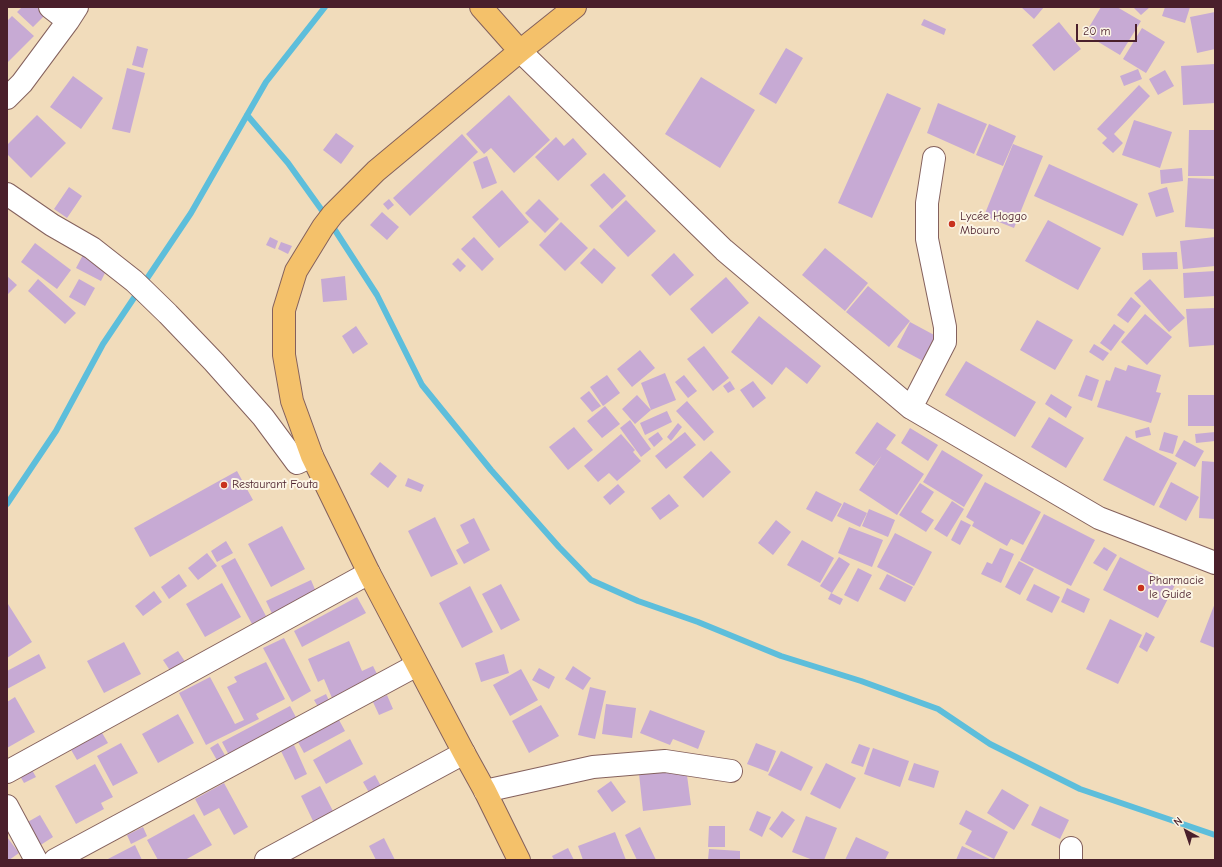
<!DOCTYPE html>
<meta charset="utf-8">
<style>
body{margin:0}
#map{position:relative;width:1222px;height:867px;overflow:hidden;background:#f1dcbb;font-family:"Comic Neue",sans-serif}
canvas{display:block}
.frame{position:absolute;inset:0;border:8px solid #4a1f2b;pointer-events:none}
.north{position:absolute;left:1166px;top:811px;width:40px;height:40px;-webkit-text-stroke:3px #fcf5e5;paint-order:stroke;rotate:320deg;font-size:11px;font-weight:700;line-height:16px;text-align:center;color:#4a1f2b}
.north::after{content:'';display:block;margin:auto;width:14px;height:18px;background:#4a1f2b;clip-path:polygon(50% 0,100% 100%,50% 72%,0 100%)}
.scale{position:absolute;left:1076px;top:24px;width:61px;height:18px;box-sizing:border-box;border:2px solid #4a1f2b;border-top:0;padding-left:5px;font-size:12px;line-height:14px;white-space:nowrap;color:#4a1f2b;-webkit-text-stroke:3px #fcf5e5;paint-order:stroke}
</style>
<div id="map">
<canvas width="1222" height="867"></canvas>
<div class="frame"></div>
<div class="north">N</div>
<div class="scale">20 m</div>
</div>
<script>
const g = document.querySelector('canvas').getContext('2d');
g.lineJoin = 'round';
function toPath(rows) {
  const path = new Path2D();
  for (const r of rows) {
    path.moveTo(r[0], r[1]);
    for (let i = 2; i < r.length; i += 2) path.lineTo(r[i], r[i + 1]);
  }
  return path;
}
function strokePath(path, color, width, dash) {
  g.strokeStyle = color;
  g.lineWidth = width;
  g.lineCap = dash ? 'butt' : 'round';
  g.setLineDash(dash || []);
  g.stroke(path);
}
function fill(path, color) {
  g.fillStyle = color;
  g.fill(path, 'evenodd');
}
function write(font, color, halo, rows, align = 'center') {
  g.font = font + ' "Comic Neue",sans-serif';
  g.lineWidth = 4;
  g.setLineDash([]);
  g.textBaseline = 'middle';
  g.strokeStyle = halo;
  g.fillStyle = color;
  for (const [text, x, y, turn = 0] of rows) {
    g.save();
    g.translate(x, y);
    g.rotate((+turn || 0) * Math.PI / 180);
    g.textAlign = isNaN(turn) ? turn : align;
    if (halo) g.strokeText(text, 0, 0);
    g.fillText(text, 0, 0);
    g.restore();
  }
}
strokePath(toPath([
 [247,115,288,163,326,216],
 [331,224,377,295,422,385,491,470,559,547,591,580,638,601,698,622,781,656,861,681,938,709,990,744,1080,789,1215,835],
 [7,504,56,431,103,344,191,213,266,82,325,7]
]), '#5dbedb', 6);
fill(toPath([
 [22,7,41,7,47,13,33,27,17,12],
 [1021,7,1044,7,1034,19],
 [1101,7,1117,7,1141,21,1120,55,1085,34],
 [1135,7,1150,7,1141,15,1134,8],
 [1165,7,1190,7,1185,23,1162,16],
 [1215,12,1215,49,1197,53,1190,17],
 [12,16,34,36,7,63,7,21],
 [924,19,946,29,944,35,921,25],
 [1059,22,1081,49,1054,71,1032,45],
 [1142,28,1165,42,1146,73,1123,59],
 [137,46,148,49,143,68,132,65],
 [786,48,803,58,776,104,759,94],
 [1215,64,1215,103,1183,105,1181,66],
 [127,68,145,73,130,133,112,129],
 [1138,69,1142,79,1124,86,1120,76],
 [1165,70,1174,86,1158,95,1149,79],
 [73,76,103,98,81,129,50,107],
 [701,77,755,110,720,168,665,134],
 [1139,85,1150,96,1114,134,1123,143,1113,153,1102,143,1107,138,1097,129],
 [887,93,921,108,872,218,838,203],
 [509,95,550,140,514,173,491,148,484,154,466,134],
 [938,103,987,124,974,154,927,133],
 [37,115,66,143,31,178,7,154,7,145],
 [1134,120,1172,132,1160,168,1122,155],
 [989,124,1016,136,1003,166,976,155],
 [1189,130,1215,130,1215,176,1188,176],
 [336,133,354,146,341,164,323,150],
 [462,134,478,152,410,216,393,198],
 [556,137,564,146,573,138,587,154,558,181,535,157],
 [1013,144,1043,156,1014,228,984,216],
 [487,156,497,183,482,189,473,162],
 [1049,164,1138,204,1123,236,1034,196],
 [1182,168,1183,181,1161,184,1160,170],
 [604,173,626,196,612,209,590,185],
 [1188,178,1215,179,1215,229,1185,227],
 [69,187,82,196,67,218,54,209],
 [1167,187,1174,212,1156,217,1148,193],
 [502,190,529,222,499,248,472,217],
 [389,199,394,205,388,210,383,204],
 [539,199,559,219,545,233,525,213],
 [626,200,656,231,628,257,599,226],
 [382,212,399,227,387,240,370,225],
 [1048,220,1101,248,1078,290,1025,261],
 [561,222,588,248,565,271,539,245],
 [270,237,278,241,275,249,266,245],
 [474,237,494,259,482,271,461,249],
 [1215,237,1215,266,1183,269,1180,241],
 [281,242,292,246,288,254,278,249],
 [35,243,71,270,57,289,21,262],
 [594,248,616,268,602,284,580,263],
 [825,248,868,283,845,311,802,275],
 [1177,252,1178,269,1143,270,1142,253],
 [84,253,109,265,101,281,76,268],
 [674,253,694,275,670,296,651,275],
 [458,258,466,266,460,272,452,264],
 [1215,271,1215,296,1184,298,1183,273],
 [7,276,17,285,7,295],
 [345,276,347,300,323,302,321,279],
 [726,277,749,303,712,334,690,309],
 [38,279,76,313,65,324,28,291],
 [79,279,95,288,85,306,69,297],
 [1150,279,1185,318,1169,332,1134,293],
 [868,286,910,321,889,347,846,312],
 [1131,297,1141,306,1128,323,1117,315],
 [1214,308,1215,345,1189,347,1186,309],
 [1145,314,1172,337,1147,365,1121,342],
 [759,316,821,366,807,384,786,367,772,385,731,352],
 [1037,320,1073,340,1055,370,1020,350],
 [910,322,936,336,923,361,897,347],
 [1114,324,1125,332,1111,351,1100,343],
 [356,326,368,344,353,354,342,336],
 [1094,344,1109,353,1103,361,1089,352],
 [704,346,729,378,713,391,687,359],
 [640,350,655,368,632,387,617,369],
 [966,361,1036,402,1015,437,945,395],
 [1128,365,1161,375,1156,392,1161,393,1151,423,1097,407,1106,380,1110,381,1115,367,1126,371],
 [665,373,676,400,651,410,641,383],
 [607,375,620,393,603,406,590,387],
 [684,375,697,391,688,398,675,382],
 [1086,375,1099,380,1092,401,1078,396],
 [730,381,735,389,728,393,723,386],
 [753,381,766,398,753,408,740,390],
 [589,391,601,406,592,412,580,398],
 [1051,394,1072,407,1066,418,1045,404],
 [637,395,651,410,635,424,622,409],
 [1188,395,1215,395,1215,426,1188,426],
 [687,401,714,432,704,441,676,411],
 [605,406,620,424,602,438,587,421],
 [667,411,672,422,645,435,640,423],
 [1049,417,1084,438,1066,468,1031,447],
 [630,420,651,449,641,457,620,428],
 [877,422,896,435,886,449,924,474,897,515,859,490,882,455,874,466,855,453],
 [678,423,682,427,671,441,667,437],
 [574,427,593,450,568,470,549,447],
 [1149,427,1151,435,1136,438,1135,431],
 [910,428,938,445,928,461,901,443],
 [658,432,663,439,654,447,648,439],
 [685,432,696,445,666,469,655,456],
 [1164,432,1178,436,1173,454,1159,450],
 [1215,432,1215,441,1196,443,1195,434],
 [621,434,635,450,633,452,641,461,617,481,609,473,598,482,584,466],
 [1126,436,1177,463,1154,506,1103,480],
 [1184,440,1204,451,1195,467,1175,456],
 [942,450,983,475,964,507,923,482],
 [711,451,731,472,703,498,683,477],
 [1202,461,1215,462,1215,519,1199,518],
 [380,462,397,476,388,488,370,474],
 [237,471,253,500,150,557,134,528],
 [408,478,424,485,421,492,405,486],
 [985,482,1041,512,1023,545,1011,539,1007,546,972,526,974,522,966,517],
 [1171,482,1199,497,1186,521,1159,507],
 [920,483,934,492,921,512,934,520,926,532,899,515],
 [618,484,625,492,610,505,603,497],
 [816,491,842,504,832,522,806,509],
 [669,494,679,506,660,520,651,508],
 [952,501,964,509,947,537,934,529],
 [844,502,867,513,860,527,837,516],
 [869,509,895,520,888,537,862,526],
 [1044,514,1095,540,1071,586,1020,560],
 [435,517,458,564,431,577,408,531],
 [474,518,490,550,464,564,456,550,469,543,460,525],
 [776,520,791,532,773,555,758,543],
 [961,520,971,525,960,545,951,540],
 [282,526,305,569,271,587,248,544],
 [849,527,883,540,872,567,838,553],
 [895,533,932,552,914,586,877,567],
 [802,540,834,558,820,583,787,565],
 [226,541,233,553,217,562,211,551],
 [1104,547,1117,555,1107,571,1093,563],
 [1000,548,1014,554,1001,583,981,574,987,562,992,564],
 [207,553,217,566,198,580,188,568],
 [839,557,850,564,832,593,820,586],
 [1120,557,1175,585,1158,618,1103,590],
 [235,558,266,616,252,624,221,566],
 [1019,561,1034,569,1020,595,1005,587],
 [858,568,872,575,858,602,844,595],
 [179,574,187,586,169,599,161,587],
 [887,574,913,587,905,602,879,589],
 [311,580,319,599,275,620,266,601],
 [222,583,241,617,205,637,186,604],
 [501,584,520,620,501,630,482,594],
 [1034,584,1060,597,1052,613,1026,600],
 [470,586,493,632,462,648,439,603],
 [1067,588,1090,599,1084,613,1061,602],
 [154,591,162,602,143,616,135,606],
 [831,593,843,599,840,605,828,599],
 [357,597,366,613,302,647,294,631],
 [1215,603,1215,648,1200,642],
 [7,604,8,604,32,642,7,658],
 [1110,619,1142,635,1118,684,1086,669],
 [1146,632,1155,637,1147,652,1139,647],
 [284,638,311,691,292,702,263,648],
 [349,641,362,671,373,666,379,678,332,698,324,679,318,682,308,659],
 [124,642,141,674,104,693,87,661],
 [178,651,188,666,173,675,163,660],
 [39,654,46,668,7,689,7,671],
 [504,654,509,673,481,682,475,663],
 [266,662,285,699,256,714,259,719,206,745,179,693,210,677,235,724,244,720,227,687,237,682,234,677],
 [573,666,591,678,583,690,565,679],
 [539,668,555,677,549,689,532,680],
 [521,669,538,700,510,716,493,685],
 [590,687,606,691,595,739,578,735],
 [326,694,331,705,320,710,314,700],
 [387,695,393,709,379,715,373,702],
 [15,697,35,732,7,748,7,702],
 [606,704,636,708,632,738,602,734],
 [541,705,559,736,529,753,512,721],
 [290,706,298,721,230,757,222,742],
 [650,710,705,731,698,749,673,739,670,745,640,733],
 [178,714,194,743,158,763,142,734],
 [339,720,345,731,304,753,298,742],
 [101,731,108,743,77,760,70,748],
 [350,739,363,764,326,784,313,760],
 [121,743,138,773,113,786,97,756],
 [218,743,226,757,218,762,210,748],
 [756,743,776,751,768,772,747,764],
 [859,744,870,748,863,767,851,763],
 [294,745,307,774,295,780,281,751],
 [873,748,909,761,900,787,864,774],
 [781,751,813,767,801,791,768,775],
 [826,763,856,778,840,809,810,794],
 [914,763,939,771,934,788,908,780],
 [95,764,113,797,101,803,104,809,76,824,55,786],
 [686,768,691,805,643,811,639,774],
 [32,770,36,777,24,783,20,776],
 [375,775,383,790,371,796,363,782],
 [611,781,626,802,612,812,597,791],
 [224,783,248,827,234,835,219,808,204,816,195,799],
 [320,786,334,813,314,823,301,796],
 [1002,789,1029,805,1014,830,987,813],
 [1040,806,1069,820,1060,839,1031,825],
 [966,810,1008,832,994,859,965,844,972,831,959,824],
 [757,811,771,817,762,837,749,830],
 [782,811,795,820,782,838,769,829],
 [194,814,212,845,185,860,158,860,147,840],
 [40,815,53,837,39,846,26,823],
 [806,816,837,828,824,860,813,860,792,852],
 [709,826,725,826,725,847,708,847],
 [143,827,147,836,131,844,127,835],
 [640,827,656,860,637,860,625,835],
 [615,832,626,860,583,860,578,846],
 [7,837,19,853,9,860,7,860],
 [856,837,889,852,885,860,845,860],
 [384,838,395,860,376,860,369,846],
 [135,845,142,860,106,860],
 [962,846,992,860,956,860],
 [568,848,574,860,554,860,552,856],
 [709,849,740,851,740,860,708,860]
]), '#c7aad4');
const minor = toPath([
 [50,7,68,21],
 [520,51,724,250,911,408,1099,518,1215,563],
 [7,98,22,83,68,21,77,7],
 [7,194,52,225,92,248,134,281,168,314,214,362,263,417,297,463,312,456],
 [911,408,945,342,945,327,927,239,927,203,934,158],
 [7,772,369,573],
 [485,791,593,767,665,761,731,771],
 [7,806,36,860],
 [1071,848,1071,860],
 [55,860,417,665],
 [266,860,464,753]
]);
const major = toPath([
 [481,7,520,51],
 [519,860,485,791,464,753,369,573,312,456,292,401,284,355,284,310,296,271,323,227,333,214,376,171,520,51,575,7]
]);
strokePath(minor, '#84615d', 24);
strokePath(major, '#84615d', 24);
strokePath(minor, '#fff', 22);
strokePath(major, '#f4c16a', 22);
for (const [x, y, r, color] of [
 [952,224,4,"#c8321e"],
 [224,485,4,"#c8321e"],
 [1141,588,4,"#c8321e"]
]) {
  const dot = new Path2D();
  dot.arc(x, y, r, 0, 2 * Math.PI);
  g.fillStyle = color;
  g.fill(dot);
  strokePath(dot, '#fcf5e5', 1.5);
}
write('12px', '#4a1f2b', '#fcf5e5', [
 ["Lycée Hoggo",960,217],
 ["Mbouro",960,231],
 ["Restaurant Fouta",232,485],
 ["Pharmacie",1149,581],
 ["le Guide",1149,595]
], 'left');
</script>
